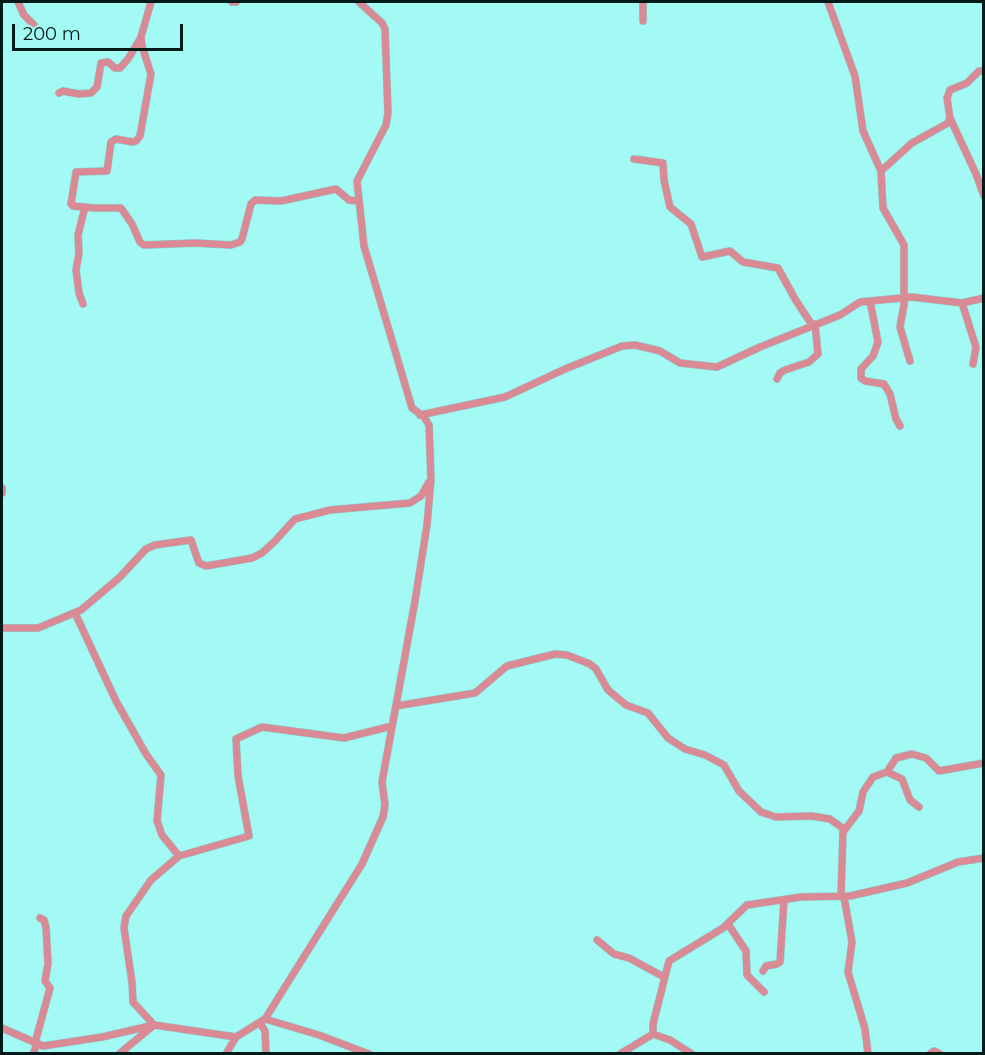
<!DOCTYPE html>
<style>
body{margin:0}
#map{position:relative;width:985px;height:1055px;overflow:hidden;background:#a3f9f3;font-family:Montserrat,sans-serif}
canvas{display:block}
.frame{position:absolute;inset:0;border:3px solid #011b19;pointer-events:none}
.scale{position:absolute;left:12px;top:24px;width:171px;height:27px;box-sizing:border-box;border:3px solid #011b19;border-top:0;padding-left:8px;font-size:18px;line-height:21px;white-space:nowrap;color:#011b19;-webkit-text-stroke:4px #a3f9f3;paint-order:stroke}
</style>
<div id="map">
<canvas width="985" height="1055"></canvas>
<div class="frame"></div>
<div class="scale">200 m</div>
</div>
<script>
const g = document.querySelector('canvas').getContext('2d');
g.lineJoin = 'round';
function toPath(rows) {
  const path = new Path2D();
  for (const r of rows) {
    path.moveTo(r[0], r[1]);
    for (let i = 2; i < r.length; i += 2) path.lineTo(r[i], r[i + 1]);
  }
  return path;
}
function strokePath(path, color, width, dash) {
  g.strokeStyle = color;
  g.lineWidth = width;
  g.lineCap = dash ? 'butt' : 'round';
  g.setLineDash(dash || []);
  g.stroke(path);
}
const minor = toPath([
 [18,2,24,15,34,25],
 [151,2,141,37,142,46,151,74,140,136,136,141,133,142,116,139,111,142,107,171,76,172,71,204,73,206,95,208,121,208,132,224,140,242,144,245,195,243,231,245,240,242,242,239,251,204,255,200,281,201,336,189,349,200,358,201],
 [232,2,236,2],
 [643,2,643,21],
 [828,2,855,76,863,131,881,171,883,208,904,245,904,305,900,327,910,361],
 [59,93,63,91,79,94,91,93,97,87,101,63,108,62,115,68,120,68,128,59,140,39],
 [950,118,976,174,984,196],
 [634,159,663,163,664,180,670,207,691,224,702,257,730,251,743,262,778,268,795,299,812,325],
 [881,171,912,143,948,123,950,118,947,98,950,90,967,83,979,71,984,71],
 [870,301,878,342,873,356,861,369,861,378,865,381,884,384,890,394,896,419,900,426],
 [962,303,976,347,973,364],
 [83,304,79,293,76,270,79,253,78,235,85,207],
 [777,379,780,373,785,370,809,362,818,354,815,324],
 [420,415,505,397,565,369,622,346,635,345,660,351,680,363,717,367,760,347,840,315,860,302,912,297,962,303,984,298],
 [2,488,2,493],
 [75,613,116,701,146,754,161,775,157,821,162,835,179,856],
 [2,628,38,628,81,610,119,578,146,549,155,545,191,540,199,563,206,566,252,558,262,553,275,541,295,519,330,510,410,503,421,496,429,482],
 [396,706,475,693,507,666,555,654,567,655,590,664,596,669,608,690,626,705,648,713,668,738,685,749,705,755,724,765,739,791,761,812,776,817,812,816,830,819,844,829],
 [887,772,902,779,910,800,919,807],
 [841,897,843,832,859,811,863,792,873,777,887,772,896,758,912,754,926,758,939,771,984,763],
 [844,897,852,942,848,972,865,1029,868,1054],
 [728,924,746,951,747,975,764,992],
 [597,940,614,954,629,958,664,977],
 [763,971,766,966,777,964,780,962,784,900],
 [265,1019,319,1035,369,1054],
 [260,1023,265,1031,266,1054],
 [2,1028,43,1046,102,1037,154,1025,236,1037],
 [653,1034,653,1024,669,961,723,928,747,905,801,897,850,896,907,883,958,862,984,858],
 [35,1043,50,988,45,981,48,964,46,927,44,920,40,918],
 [33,1054,37,1044],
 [119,1054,154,1025,133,1002,132,982,124,928,126,916,151,880,179,856,249,836,238,776,236,739,262,727,344,738,392,726],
 [226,1054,236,1037,265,1019,362,864,383,817,385,805,382,782,415,601,427,525,431,480,429,425,424,417,412,408,364,246,357,181,386,125,388,113,385,29,382,23,359,2],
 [620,1054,653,1034,670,1040,692,1054],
 [930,1054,934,1051,940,1054]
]);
strokePath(minor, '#89d5d0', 8);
strokePath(minor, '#d98a95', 7);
</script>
